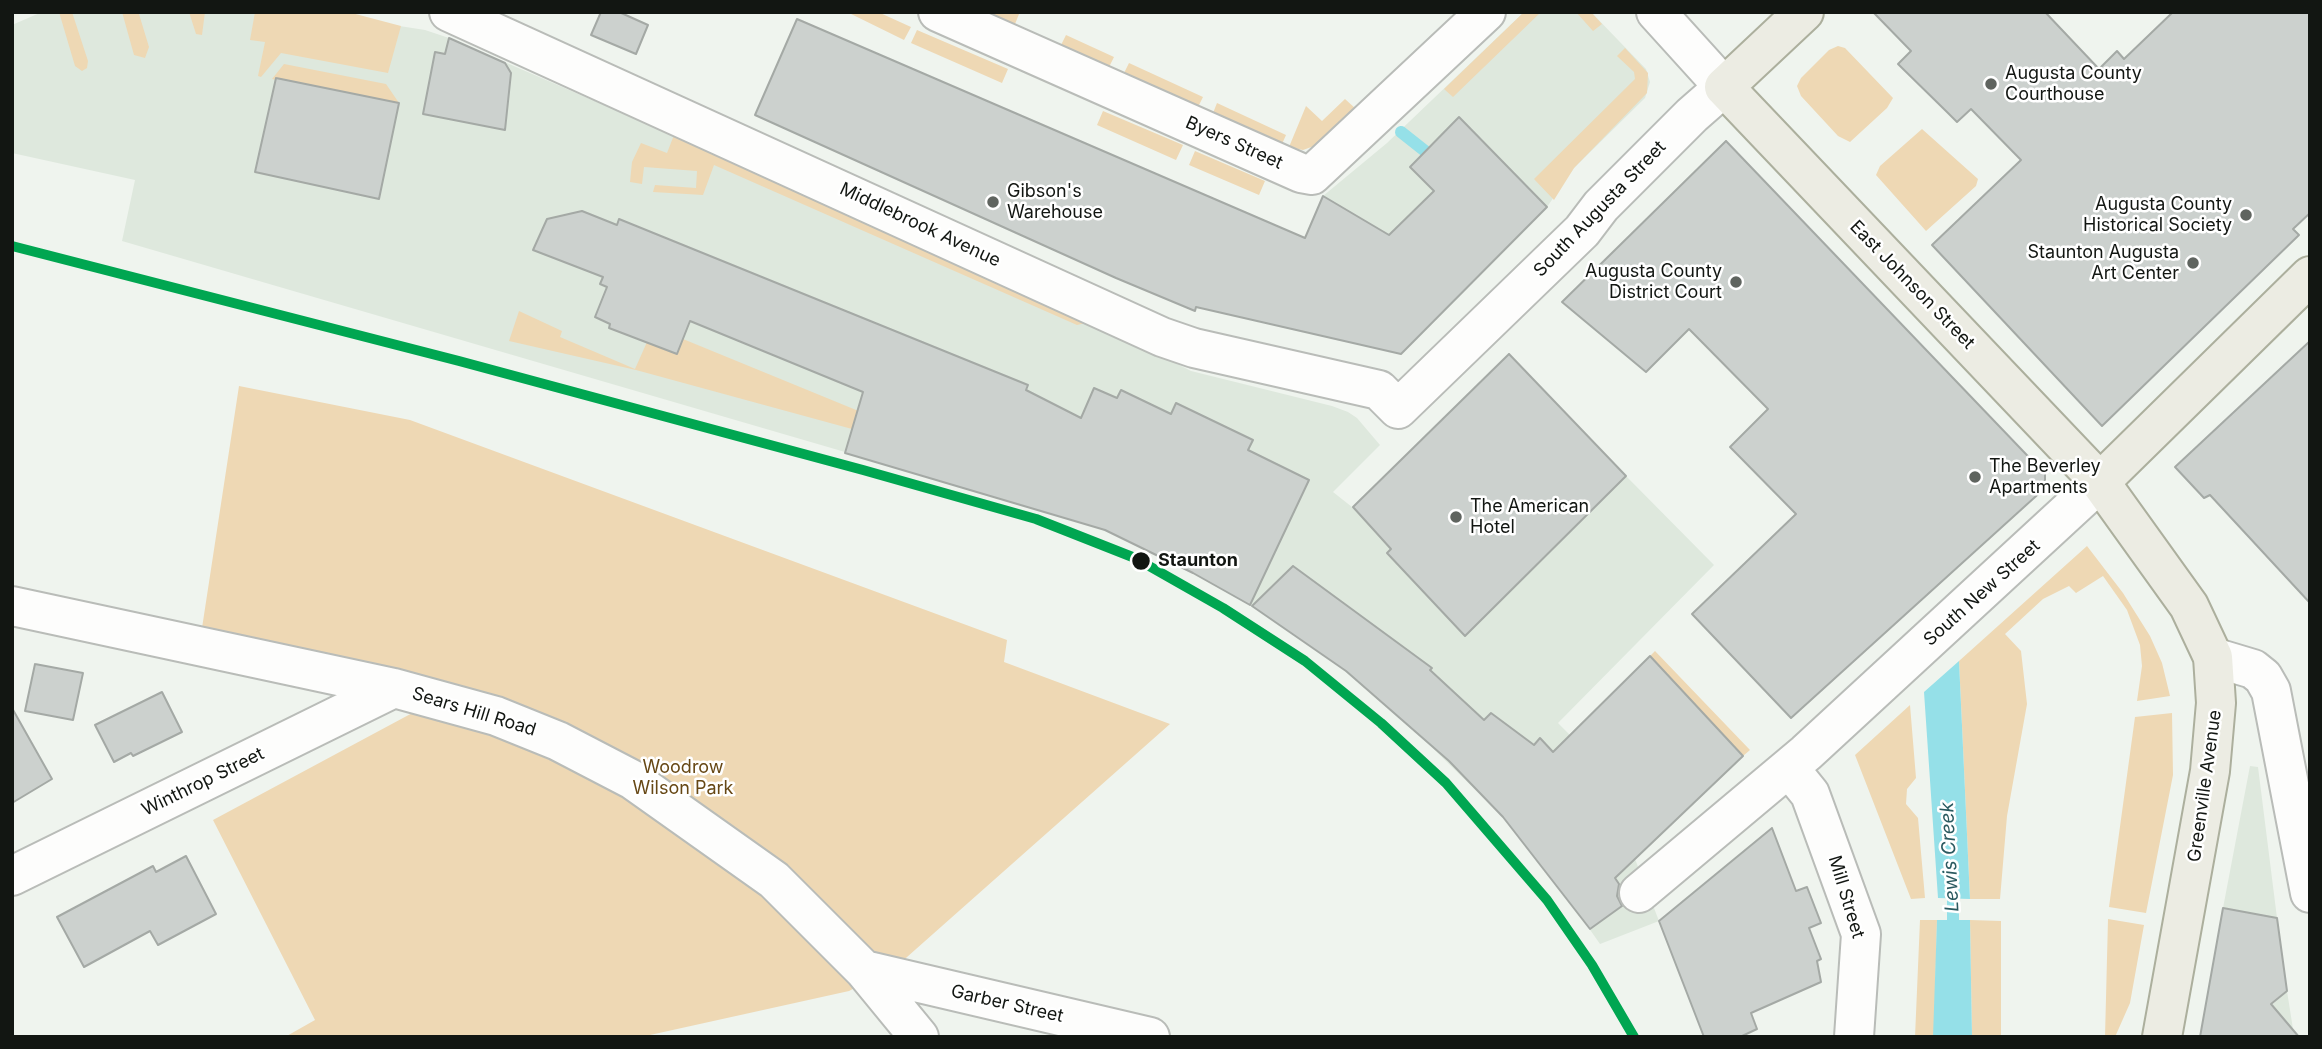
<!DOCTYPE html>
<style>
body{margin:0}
#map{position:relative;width:2322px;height:1049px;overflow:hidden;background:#eff4ee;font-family:Inter,sans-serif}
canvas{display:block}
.frame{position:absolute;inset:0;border:14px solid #121612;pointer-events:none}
</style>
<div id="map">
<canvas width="2322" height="1049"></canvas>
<div class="frame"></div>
</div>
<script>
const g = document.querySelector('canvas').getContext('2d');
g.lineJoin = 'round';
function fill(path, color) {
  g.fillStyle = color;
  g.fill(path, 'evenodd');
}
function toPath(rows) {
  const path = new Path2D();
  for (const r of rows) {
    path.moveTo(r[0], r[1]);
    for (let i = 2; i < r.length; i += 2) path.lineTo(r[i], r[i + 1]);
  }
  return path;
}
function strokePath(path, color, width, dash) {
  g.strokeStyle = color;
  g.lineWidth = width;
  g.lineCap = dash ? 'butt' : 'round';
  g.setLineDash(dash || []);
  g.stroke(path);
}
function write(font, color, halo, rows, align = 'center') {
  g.font = font + ' Inter,sans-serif';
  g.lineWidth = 5;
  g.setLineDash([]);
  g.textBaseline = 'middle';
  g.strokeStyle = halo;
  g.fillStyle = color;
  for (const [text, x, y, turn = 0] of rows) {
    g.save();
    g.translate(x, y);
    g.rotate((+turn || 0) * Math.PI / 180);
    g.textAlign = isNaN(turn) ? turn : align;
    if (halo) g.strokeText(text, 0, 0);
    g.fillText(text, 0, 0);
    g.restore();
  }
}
fill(toPath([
 [42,12,310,12,425,30,449,38,877,223,1094,321,1191,371,1332,406,1348,412,1357,418,1380,445,1333,492,1352,507,1457,405,1575,525,1626,476,1714,565,1558,723,1570,735,1650,656,1743,756,1635,859,1659,921,1600,944,1558,884,1503,817,1399,715,1324,654,1263,613,1193,573,1130,541,1078,520,122,241,135,180,12,153,12,25],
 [1524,12,1591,12,1646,69,1650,82,1645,98,1574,168,1547,207,1459,118,1410,167,1497,257,1401,354,1319,335,1382,232,1323,196,1387,143],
 [2250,766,2258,767,2277,918,2223,908],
 [2287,991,2293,1029,2300,1037,2200,1037,2202,1023,2243,1031]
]), '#dee8dd');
fill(toPath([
 [59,12,72,12,88,61,87,68,82,71,75,66],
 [122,12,145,12,139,14,149,47,145,58,134,55],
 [189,12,205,12,202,35,196,34],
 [255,12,348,12,401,26,388,73,281,53,261,77,258,76,265,42,250,40],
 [847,12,878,12,911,27,904,40],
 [988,12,1013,12,1019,14,1015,24],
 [1524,12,1541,12,1453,97,1444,89],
 [1576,12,1591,12,1602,24,1593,31],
 [917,30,1008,69,1002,83,911,43],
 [1066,35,1114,57,1109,67,1061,45],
 [1838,46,1845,48,1893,98,1887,108,1850,142,1838,136,1801,96,1797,86,1801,78,1829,50],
 [1625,48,1648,73,1647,93,1574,168,1554,200,1534,179,1635,79,1634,72,1617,56],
 [1129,63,1203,97,1198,107,1124,73],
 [284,64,386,84,399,103,272,79],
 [1345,99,1356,109,1317,145,1303,150,1289,147,1306,106,1322,121],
 [1217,103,1286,135,1282,144,1213,113],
 [1103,111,1183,145,1176,160,1097,125],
 [1922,129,1978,179,1976,186,1926,231,1876,175,1880,166],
 [674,135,1094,321,1077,325,714,165,703,195,653,192,655,185,696,188,697,171,644,167,642,184,630,182,632,162,641,143,667,153],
 [1195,151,1265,181,1259,195,1189,165],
 [519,311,562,331,560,337,635,369,647,342,677,354,683,339,861,412,852,429,636,370,509,341],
 [239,386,410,420,1007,640,1004,662,1170,724,898,965,849,991,641,1037,285,1037,315,1020,213,820,457,689,202,628],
 [2087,546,2123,593,2150,636,2162,663,2170,696,2137,701,2142,666,2140,645,2127,610,2103,576,2076,593,2069,586,2043,599,2005,634,2021,651,2027,704,2007,816,2000,899,1970,899,1959,661],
 [1655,651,1750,750,1743,756,1650,656],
 [1910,705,1916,778,1907,789,1906,804,1918,818,1925,898,1911,899,1855,755],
 [2172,713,2173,775,2146,913,2109,907,2135,717],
 [2108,919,2144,925,2130,1003,2115,1037,2105,1037],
 [1920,920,1937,920,1934,1037,1915,1037],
 [1970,920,2001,921,2001,1037,1972,1037]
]), '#eed8b4');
fill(toPath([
 [1959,661,1970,899,1938,898,1924,692],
 [1937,920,1970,920,1972,1037,1933,1037]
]), '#95e0e8');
strokePath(toPath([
 [1401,132,1425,151],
 [1953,884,1953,935]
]), '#95e0e8', 12);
const building = toPath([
 [601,12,619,12,648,25,636,54,591,35,601,12],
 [1873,12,2045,12,2099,69,2117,51,2124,59,2173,12,2310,12,2310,213,2293,229,2299,235,2102,426,1932,245,2021,160,1971,109,1957,122,1947,112,1898,64,1911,51,1873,12],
 [797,19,1305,238,1323,196,1389,235,1434,191,1410,167,1459,117,1547,207,1401,354,1196,307,1195,311,1116,278,755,115,797,19],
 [449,38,505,63,511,73,505,130,423,114,435,52,445,54,449,38],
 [276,78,399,103,379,199,255,172,276,78],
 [1726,141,2045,474,2045,488,1791,718,1692,614,1796,514,1730,447,1768,409,1689,329,1646,372,1562,302,1726,141],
 [582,211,617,225,619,219,1028,385,1026,390,1081,418,1094,388,1117,398,1121,390,1171,414,1176,403,1253,440,1248,450,1309,480,1250,605,1193,573,1105,530,845,453,863,392,690,321,677,354,609,328,610,324,595,317,607,287,600,284,603,277,533,250,547,219,582,211],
 [2310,341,2310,603,2210,495,2204,498,2175,467,2310,341],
 [1509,354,1626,476,1465,636,1387,553,1391,549,1353,507,1509,354],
 [1293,566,1432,668,1430,670,1484,720,1491,713,1534,745,1540,738,1553,752,1650,656,1743,756,1615,878,1619,884,1617,896,1622,906,1590,929,1503,817,1449,761,1346,671,1252,606,1293,566],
 [35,664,83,673,73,720,25,711,35,664],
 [162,692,182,732,133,756,131,753,114,762,95,725,162,692],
 [12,708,52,779,12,803,12,708],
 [1772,828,1796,891,1807,887,1821,923,1809,928,1821,959,1817,961,1821,982,1751,1013,1757,1029,1740,1037,1704,1037,1659,921,1772,828],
 [186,856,216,914,158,945,150,931,84,967,57,917,153,866,156,872,186,856],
 [2223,908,2277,918,2287,991,2271,1004,2299,1037,2200,1037,2223,908]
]);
fill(building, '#ccd1ce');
strokePath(building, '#a4a9a5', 2);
const minor = toPath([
 [449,12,1162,337,1194,348,1379,390,1398,409,1582,231,1601,206,1692,115,1724,87,1656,12],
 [938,12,1301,173,1312,175,1486,12],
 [12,606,394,688,496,716,558,741,633,780,774,880,864,970,919,1037],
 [2213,657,2253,669,2263,677,2271,691,2310,893],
 [1789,768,1810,794,1861,934,1854,1037],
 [12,876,394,688],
 [1639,893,1806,753,2100,482],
 [864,970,1150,1037]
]);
const major = toPath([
 [1804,12,1724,87,2100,482,2189,606,2213,657,2216,703,2210,771,2162,1037],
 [2100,482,2310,276]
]);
strokePath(minor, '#b9bcb8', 42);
strokePath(major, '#acaf9d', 42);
strokePath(minor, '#fdfdfc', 38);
strokePath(major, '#ecece3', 38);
strokePath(toPath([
 [12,246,459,361,863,470,1036,519,1135,558,1223,608,1305,661,1381,723,1446,783,1547,900,1592,965,1634,1037]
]), '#00a651', 10);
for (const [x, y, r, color] of [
 [1991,84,7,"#5f645f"],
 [993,202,7,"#5f645f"],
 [2246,215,7,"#5f645f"],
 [2193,263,7,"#5f645f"],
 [1736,282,7,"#5f645f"],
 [1975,477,7,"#5f645f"],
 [1456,517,7,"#5f645f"],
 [1141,561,10,"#121612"]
]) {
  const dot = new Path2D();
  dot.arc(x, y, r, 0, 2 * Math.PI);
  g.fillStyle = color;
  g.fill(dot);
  strokePath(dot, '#fff', 2.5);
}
write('18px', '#121612', '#fff', [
 ["Augusta County",2005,74],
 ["Courthouse",2005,95],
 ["Gibson's",1007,192],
 ["Warehouse",1007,213],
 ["Augusta County",2232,205,"right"],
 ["Historical Society",2232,226,"right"],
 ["Staunton Augusta",2179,253,"right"],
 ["Art Center",2179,274,"right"],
 ["Augusta County",1722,272,"right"],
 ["District Court",1722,293,"right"],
 ["The Beverley",1989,467],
 ["Apartments",1989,488],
 ["The American",1470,507],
 ["Hotel",1470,528]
], 'left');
write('18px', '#121612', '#fff', [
 ["Byers Street",1234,143,24],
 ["South Augusta Street",1600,209,-46],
 ["Middlebrook Avenue",920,225,25],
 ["East Johnson Street",1912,285,46],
 ["South New Street",1982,593,-42],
 ["Sears Hill Road",474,712,17],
 ["Winthrop Street",203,782,-26],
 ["Greenville Avenue",2205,786,-82],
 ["Mill Street",1846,897,73],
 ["Garber Street",1007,1004,13]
]);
write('bold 18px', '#121612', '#fff', [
 ["Staunton",1158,561]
], 'left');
write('18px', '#664714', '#fff', [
 ["Woodrow",683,768],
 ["Wilson Park",683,789]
]);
write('italic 19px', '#2b5a60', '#fff', [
 ["Lewis Creek",1950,857,-93]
]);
</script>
